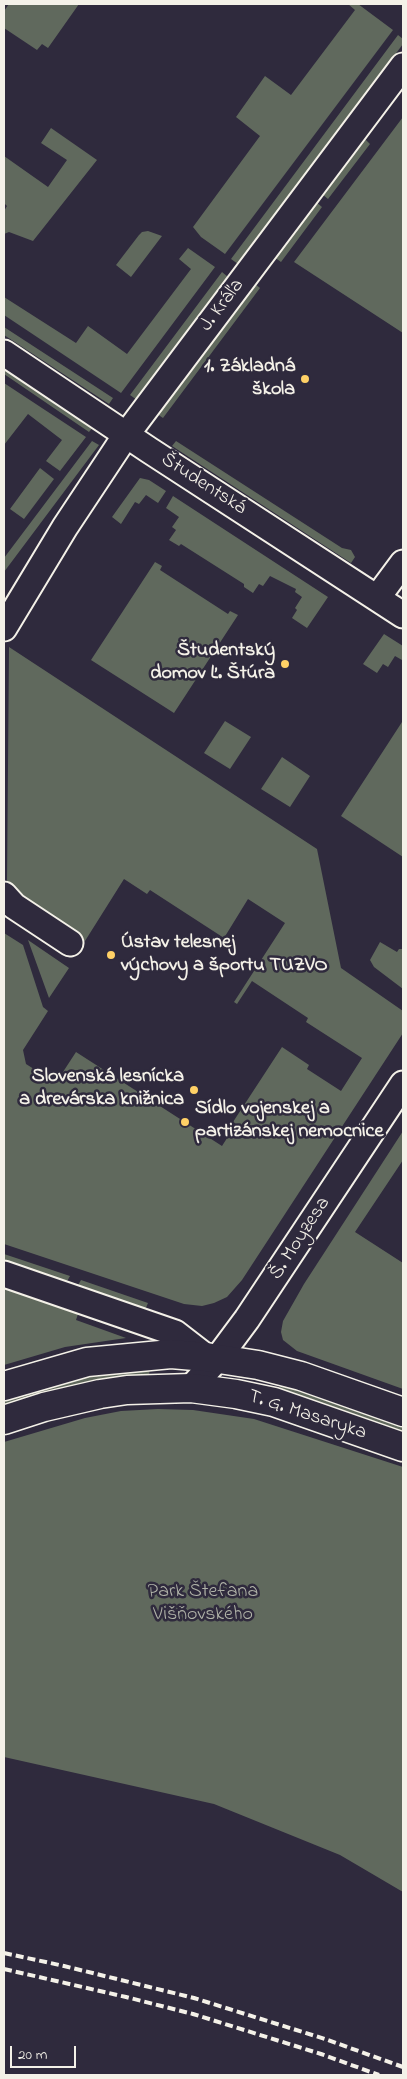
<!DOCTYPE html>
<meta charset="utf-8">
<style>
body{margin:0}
#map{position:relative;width:407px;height:2079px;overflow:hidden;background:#2f2a3d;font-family:"Indie Flower",sans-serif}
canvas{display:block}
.frame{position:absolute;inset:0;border:5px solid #f4f1e8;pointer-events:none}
.scale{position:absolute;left:10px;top:2046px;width:66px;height:22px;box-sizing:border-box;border:2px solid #f4f1e8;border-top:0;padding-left:6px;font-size:15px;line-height:18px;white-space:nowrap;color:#f4f1e8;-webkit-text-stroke:4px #2f2a3d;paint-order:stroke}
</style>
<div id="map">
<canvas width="407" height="2079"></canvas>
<div class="frame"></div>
<div class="scale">20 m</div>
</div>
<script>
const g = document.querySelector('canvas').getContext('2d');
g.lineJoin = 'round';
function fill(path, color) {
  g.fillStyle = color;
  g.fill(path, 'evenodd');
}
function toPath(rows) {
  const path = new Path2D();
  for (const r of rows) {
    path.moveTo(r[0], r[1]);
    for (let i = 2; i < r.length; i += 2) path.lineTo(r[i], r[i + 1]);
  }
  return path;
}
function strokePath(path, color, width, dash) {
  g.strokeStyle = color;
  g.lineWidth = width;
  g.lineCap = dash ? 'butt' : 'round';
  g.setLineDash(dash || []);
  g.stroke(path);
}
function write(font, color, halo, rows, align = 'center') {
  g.font = font + ' "Indie Flower",sans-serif';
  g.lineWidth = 5;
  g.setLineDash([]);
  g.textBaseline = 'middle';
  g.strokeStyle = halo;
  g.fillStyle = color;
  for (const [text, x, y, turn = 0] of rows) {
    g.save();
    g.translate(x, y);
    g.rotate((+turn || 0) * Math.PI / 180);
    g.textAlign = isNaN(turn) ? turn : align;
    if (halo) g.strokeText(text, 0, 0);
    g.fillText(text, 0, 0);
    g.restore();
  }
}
fill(toPath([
 [9,4,79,4,48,48,42,44,37,50,4,28,4,11],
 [348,4,358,4,393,30,225,254,201,237,193,227,260,136,236,117,265,76,291,95,355,10],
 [398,35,403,39,403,44,238,264,231,259],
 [403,117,403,333,294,262],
 [51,128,97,160,33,241,9,232,4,234,4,211,7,206,4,203,4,156,48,187,67,160,41,143],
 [364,138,370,144,328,199,322,194],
 [316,202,322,207,281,262,274,257],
 [148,231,162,236,131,277,116,265,139,235,142,232],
 [188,248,215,267,121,393,4,315,4,297,76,343,88,326,127,354,191,269,179,259],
 [222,272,228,277,137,400,130,395],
 [255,284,260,288,163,418,157,414],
 [4,327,113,398,109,404,4,335],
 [4,367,93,427,89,432,4,374],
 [4,383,86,437,60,471,46,461,62,440,28,414,4,445],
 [92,441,99,445,4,572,4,558],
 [176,441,342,548,351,550,355,557,351,563,172,446],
 [40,468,54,479,24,519,10,509],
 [140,478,149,480,166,491,158,503,146,495,139,504,135,502,121,524,112,517],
 [173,496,328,597,307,628,292,618,297,610,295,608,302,597,295,592,296,589,270,576,263,586,259,584,253,593,244,587,244,584,181,544,179,546,169,540,176,530,172,527,179,517,166,508],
 [155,562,162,566,160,570,228,614,230,611,238,615,174,713,91,660],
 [384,634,403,646,403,659,402,660,395,656,388,667,383,664,377,673,363,664],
 [9,647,317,849,341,968,403,1011,403,1033,242,1280,227,1297,214,1303,202,1306,184,1304,4,1244,4,933,23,945,43,1007,48,1011,23,1050,26,1064,48,1078,61,1075,76,1052,222,1146,236,1124,233,1122,282,1047,309,1065,307,1069,341,1091,362,1058,306,1022,308,1018,252,981,237,1004,234,1002,285,923,248,899,224,938,150,890,147,894,124,879,85,941,25,903,7,883],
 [225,721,251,737,230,769,204,753],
 [402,722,403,722,403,857,341,816],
 [282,757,310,776,290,807,261,789],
 [28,940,69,968,49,998],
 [380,942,397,952,399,949,403,949,403,989,374,967,370,960],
 [403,1131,403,1160,355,1232,403,1263,403,1389,297,1351,283,1340,281,1332,283,1321,304,1284],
 [4,1254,70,1276,66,1283,4,1262],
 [81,1280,148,1303,145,1310,77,1287],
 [4,1288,75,1312,78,1314,76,1320,126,1338,65,1347,4,1365],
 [150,1369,149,1374,146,1376,122,1378,4,1407,4,1397,90,1374],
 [281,1385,403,1426,403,1434,279,1390],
 [158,1409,193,1410,254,1419,403,1467,403,1892,340,1855,214,1804,4,1757,4,1442,85,1418,121,1411]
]), '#60695d');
const street = toPath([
 [4,353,149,450,403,615],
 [377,598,403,563],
 [4,628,65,527,126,435,403,66],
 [4,895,14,906,70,943],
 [4,1274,175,1333,206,1357],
 [191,1388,218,1358,247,1319,403,1084]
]);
const secondary = toPath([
 [4,1386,87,1362,171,1354,206,1357,258,1365,301,1376,403,1412],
 [4,1420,44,1407,100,1394,127,1390,191,1388,236,1394,274,1402,403,1447]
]);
strokePath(street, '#f4f1e8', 29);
strokePath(secondary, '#f4f1e8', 31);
strokePath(street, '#2f2a3d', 25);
strokePath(secondary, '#2f2a3d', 28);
strokePath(toPath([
 [4,1953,64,1966,194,1998,325,2039,403,2067],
 [4,1969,126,1997,193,2014,321,2054,379,2075]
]), '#f4f1e8', 4, [8, 4]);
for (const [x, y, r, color] of [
 [305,379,5,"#ffd166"],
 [285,664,5,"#ffd166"],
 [111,955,5,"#ffd166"],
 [194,1090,5,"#ffd166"],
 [185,1122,5,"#ffd166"]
]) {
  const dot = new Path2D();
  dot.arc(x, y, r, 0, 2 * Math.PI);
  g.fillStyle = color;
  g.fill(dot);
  strokePath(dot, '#2f2a3d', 2);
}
write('20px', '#f4f1e8', '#2f2a3d', [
 ["J. Kráľa",223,306,-53],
 ["Študentská",203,485,33],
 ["Š. Moyzesa",301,1239,-57],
 ["T. G. Masaryka",307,1416,18]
]);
write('bold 20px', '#f4f1e8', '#2f2a3d', [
 ["1. Základná",295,368],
 ["škola",295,391],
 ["Študentský",275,652],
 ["domov Ľ. Štúra",275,675],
 ["Ústav telesnej",121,944,"left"],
 ["výchovy a športu TUZVO",121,967,"left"],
 ["Slovenská lesnícka",184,1078],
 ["a drevárska knižnica",184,1101],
 ["Sídlo vojenskej a",195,1110,"left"],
 ["partizánskej nemocnice",195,1133,"left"]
], 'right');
write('20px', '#b1b4a9', '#2f2a3d', [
 ["Park Štefana",203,1593],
 ["Višňovského",203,1616]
]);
</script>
